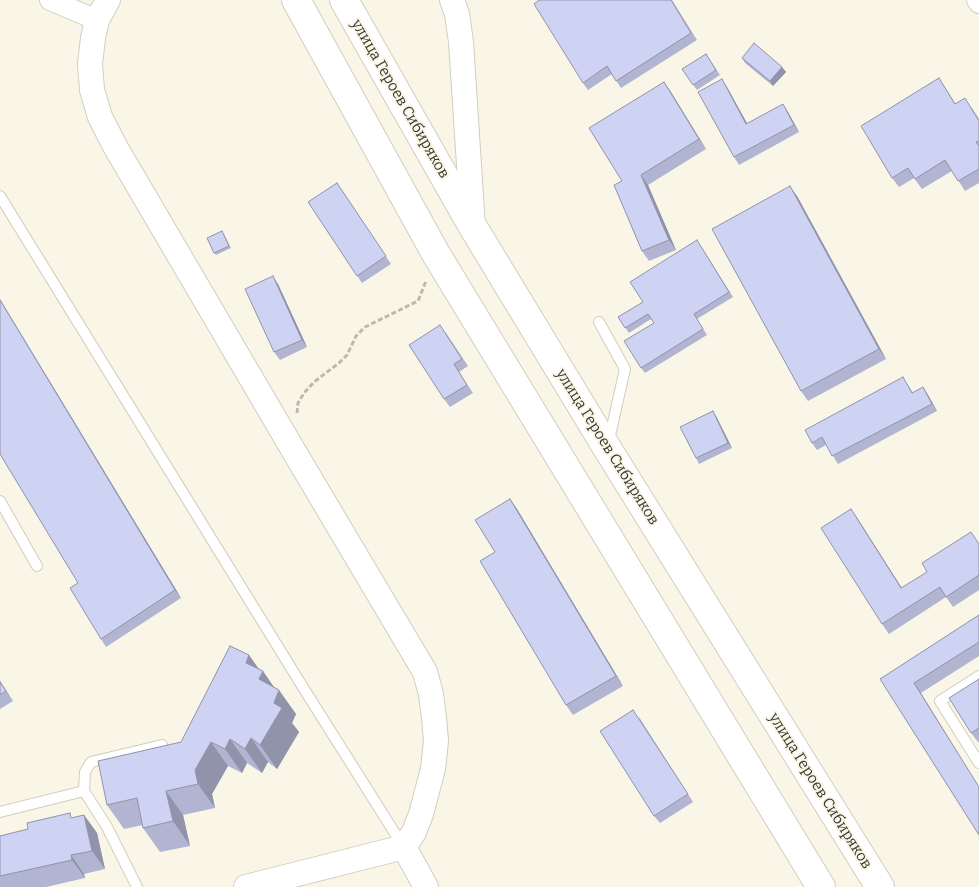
<!DOCTYPE html>
<meta charset="utf-8">
<style>
body{margin:0}
canvas{display:block;background:#faf6e7}
</style>
<canvas width="979" height="887"></canvas>
<script>
const g = document.querySelector('canvas').getContext('2d');
g.lineJoin = 'round';
function toPath(rows) {
  const path = new Path2D();
  for (const r of rows) {
    path.moveTo(r[0], r[1]);
    for (let i = 2; i < r.length; i += 2) path.lineTo(r[i], r[i + 1]);
  }
  return path;
}
function strokePath(path, color, width, dash) {
  g.strokeStyle = color;
  g.lineWidth = width;
  g.lineCap = dash ? 'butt' : 'round';
  g.setLineDash(dash || []);
  g.stroke(path);
}
function fill(path, color) {
  g.fillStyle = color;
  g.fill(path, 'evenodd');
}
function write(font, color, halo, rows, align = 'center') {
  g.font = font + ' Bitter,serif';
  g.lineWidth = 4;
  g.setLineDash([]);
  g.textBaseline = 'middle';
  g.strokeStyle = halo;
  g.fillStyle = color;
  for (const [text, x, y, turn = 0] of rows) {
    g.save();
    g.translate(x, y);
    g.rotate((+turn || 0) * Math.PI / 180);
    g.textAlign = isNaN(turn) ? turn : align;
    if (halo) g.strokeText(text, 0, 0);
    g.fillText(text, 0, 0);
    g.restore();
  }
}
const service = toPath([
 [0,196,304,689,403,846],
 [599,322,625,369,609,440],
 [0,501,37,566],
 [979,676,940,701,979,763],
 [84,791,107,827,137,887],
 [0,812,84,791,85,772,91,762,162,745]
]);
const minor = toPath([
 [50,0,97,20],
 [977,0,979,3]
]);
const tertiary = toPath([
 [108,0,97,20,93,38,90,64,92,90,100,117,116,148,292,448,425,672,431,694,434,718,436,741,433,769,421,814,414,832,404,847],
 [452,0,457,14,461,42,473,227],
 [404,847,426,887],
 [246,887,404,847]
]);
const trunk = toPath([
 [296,0,436,254,821,887],
 [344,0,473,227,607,448,880,887]
]);
strokePath(service, '#d2cebf', 12);
strokePath(minor, '#d2cebf', 22);
strokePath(tertiary, '#d2cebf', 26);
strokePath(trunk, '#d2cebf', 30);
strokePath(toPath([
 [297,413,298,403,304,393,314,382,339,363,347,355,356,336,365,327,418,301,426,281]
]), '#bdb9ad', 3, [5, 2.5]);
strokePath(service, '#fff', 10);
strokePath(minor, '#fff', 20);
strokePath(tertiary, '#fff', 24);
strokePath(trunk, '#fff', 28);
fill(toPath([
 [672,0,697,40,621,88,612,74,588,90,583,83],
 [706,54,720,75,697,90,682,69],
 [742,58,782,67,786,72,773,86,745,63],
 [939,78,955,103,972,108,979,119,979,183,965,191,952,171,922,189,914,178,899,187,892,178],
 [664,82,706,149,648,185,676,250,649,261,642,251,622,181],
 [727,87,747,124,788,112,799,132,739,165,734,157],
 [337,183,391,264,362,283,308,202],
 [797,196,886,359,808,401,801,391],
 [224,234,231,248,216,255,214,253],
 [697,240,733,297,697,319,707,335,645,373,641,368,654,323,651,319,629,333,618,317,643,302],
 [278,284,307,347,280,360,274,352],
 [0,299,181,598,106,647,101,639,78,583],
 [446,333,468,366,459,372,473,393,450,407,444,399],
 [908,385,913,393,923,387,928,395,937,411,838,464,826,445,817,450,812,443],
 [716,416,732,448,699,464,696,458],
 [510,499,517,509,623,686,573,715,566,705,495,552],
 [851,509,902,588,979,544,979,590,953,607,946,597,889,634,882,624],
 [979,615,979,656,921,693,880,679],
 [249,655,259,669,296,714,292,723,299,732,277,769,268,762,262,773,247,763,242,773,228,766,212,794,215,808,183,815,190,846,160,852,143,828,143,825,124,829,107,805,181,742],
 [979,679,979,742,978,742,971,733],
 [0,681,13,701,0,709],
 [639,717,693,802,660,823,654,816],
 [84,815,97,833,105,869,84,874,85,878,46,887,0,887,0,836]
]), '#b1b5d1');
fill(toPath([
 [782,67,786,72,773,86,770,81],
 [722,79,727,87,752,132,746,124],
 [664,82,671,92,706,149,699,139],
 [783,104,788,112,799,132,794,125],
 [641,175,648,185,676,250,669,240],
 [790,186,797,196,886,359,879,349],
 [273,276,278,284,307,347,302,340],
 [0,299,181,598,175,590],
 [923,387,928,395,937,411,932,404],
 [713,411,716,416,732,448,728,443],
 [510,499,517,509,623,686,616,676],
 [851,509,858,519,908,598,901,588],
 [249,655,262,674,263,671,278,693,279,690,296,714,292,723,299,732,277,769,260,745,246,663],
 [0,681,13,701,6,691,0,682],
 [914,683,921,693,979,787],
 [251,738,268,762,262,773,245,749],
 [230,739,247,763,242,773,225,749],
 [211,742,228,766,212,794,215,808,198,784,195,770],
 [166,791,183,815,190,846,173,821],
 [84,815,97,833,105,869,92,851],
 [71,855,84,874,85,878,72,860]
]), '#9093aa');
const building = toPath([
 [539,0,671,0,691,33,616,81,607,66,583,83,534,4,539,0],
 [754,43,782,67,770,81,742,58,754,43],
 [706,54,716,70,693,85,682,69,706,54],
 [939,78,955,104,965,98,979,121,979,141,976,142,979,146,979,169,958,181,945,160,915,179,908,168,892,178,861,126,939,78],
 [722,79,746,124,783,104,794,125,734,157,698,92,722,79],
 [664,82,699,139,641,175,669,240,642,251,614,185,622,181,589,128,664,82],
 [337,183,386,256,357,276,308,202,337,183],
 [790,186,879,349,801,391,712,229,790,186],
 [222,231,229,246,214,253,207,238,222,231],
 [697,240,729,292,694,314,703,329,641,368,624,341,654,323,648,314,625,328,618,317,643,302,630,282,697,240],
 [273,276,302,340,274,352,245,289,273,276],
 [0,300,175,590,101,639,70,588,78,583,0,454,0,300],
 [440,325,462,359,454,364,467,385,444,399,409,345,440,325],
 [903,377,912,393,923,387,932,404,832,456,822,437,812,443,805,430,903,377],
 [713,411,728,443,696,458,680,427,713,411],
 [510,499,616,676,566,705,480,561,495,552,475,520,510,499],
 [851,509,901,588,927,572,922,563,971,532,979,544,979,575,946,597,940,587,882,624,821,528,851,509],
 [979,615,979,642,914,683,979,787,979,835,880,679,979,615],
 [230,646,249,655,246,663,263,671,259,679,279,690,274,703,282,708,260,745,251,738,245,749,230,739,225,749,211,742,195,770,198,784,166,791,173,821,143,828,137,798,107,805,98,761,181,742,230,646],
 [979,679,979,728,971,733,949,698,979,679],
 [0,682,6,691,0,695,0,682],
 [633,710,688,794,654,816,600,731,633,710],
 [70,813,71,818,84,815,92,851,71,855,72,860,0,876,0,836,28,829,27,823,70,813]
]);
fill(building, '#ced2f3');
strokePath(building, '#9093aa', 1);
write('15px', '#373630', '#faf6e7', [
 ["улица Героев Сибиряков",400,99,60],
 ["улица Героев Сибиряков",607,447,58],
 ["улица Героев Сибиряков",820,791,58]
]);
</script>
